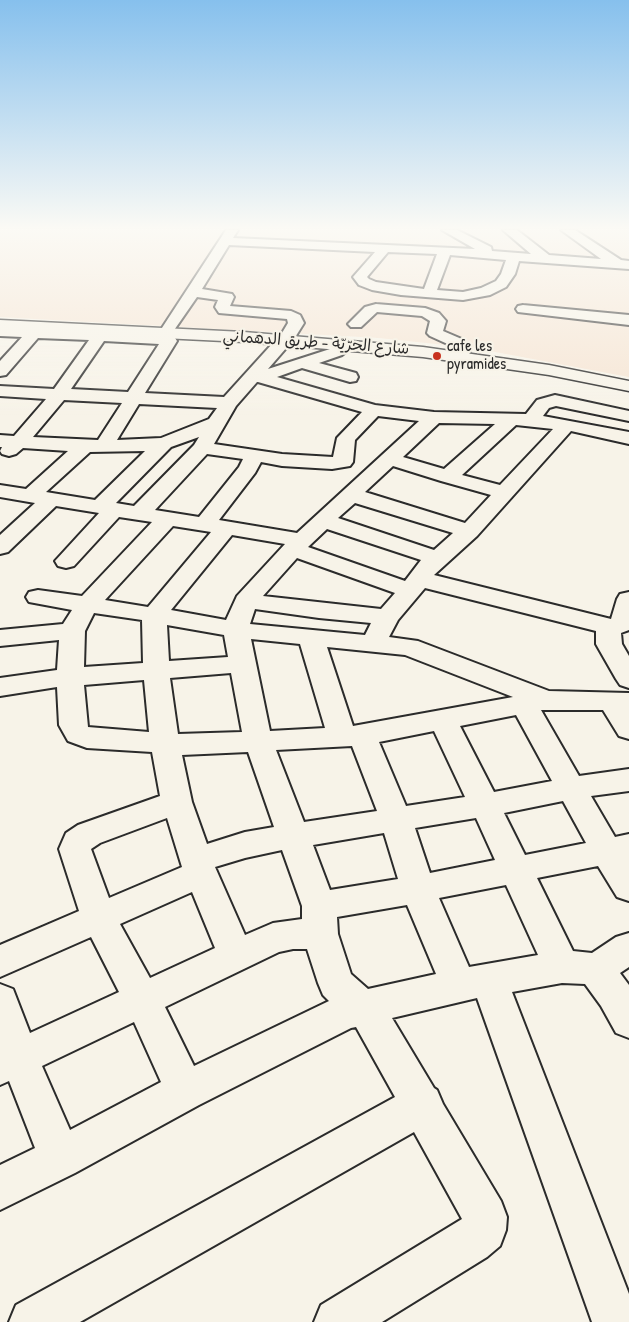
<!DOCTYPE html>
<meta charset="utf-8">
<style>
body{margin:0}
canvas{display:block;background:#f7f3e8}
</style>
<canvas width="629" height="1322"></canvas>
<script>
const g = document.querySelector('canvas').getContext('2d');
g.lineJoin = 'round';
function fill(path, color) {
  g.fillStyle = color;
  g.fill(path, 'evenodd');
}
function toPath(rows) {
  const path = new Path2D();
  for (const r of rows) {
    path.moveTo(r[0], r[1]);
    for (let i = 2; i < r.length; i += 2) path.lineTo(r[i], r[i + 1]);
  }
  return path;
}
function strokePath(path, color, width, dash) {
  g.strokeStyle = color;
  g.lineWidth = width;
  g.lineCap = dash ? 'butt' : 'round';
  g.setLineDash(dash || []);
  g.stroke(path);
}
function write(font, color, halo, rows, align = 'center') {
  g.font = font + ' "Patrick Hand","Playpen Sans Arabic",sans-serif';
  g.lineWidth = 4.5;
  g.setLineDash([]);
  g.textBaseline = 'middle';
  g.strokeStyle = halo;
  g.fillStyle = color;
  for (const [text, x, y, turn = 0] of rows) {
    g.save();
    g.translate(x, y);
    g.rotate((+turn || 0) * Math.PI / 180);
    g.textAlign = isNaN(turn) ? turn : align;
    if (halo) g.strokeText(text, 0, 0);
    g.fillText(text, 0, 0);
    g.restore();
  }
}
fill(toPath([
 [0,230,629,230,629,377,474,348,379,338,0,317]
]), '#f6e5d4');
const minor = toPath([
 [226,230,238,230,233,238,475,249,442,230,457,230,491,247,492,251,531,254,503,230,517,230,549,255,601,259,561,230,575,230,621,260,629,261,629,269,519,261,515,274,506,287,490,295,463,300,401,295,372,290,359,285,353,277,375,252,229,245,202,289,232,294,234,297,230,306,291,311,300,315,304,323,294,339,268,369,330,349,341,342,353,342,355,345,342,355,319,363,356,373,358,377,356,381,350,382,302,368,277,377,375,405,434,412,526,414,537,400,555,395,629,411,629,421,556,406,549,408,543,416,629,432,629,444,571,431,477,536,434,575,611,619,617,599,620,594,629,592,629,630,621,633,622,644,629,656,629,688,620,685,616,679,596,644,596,631,425,588,398,620,389,637,418,641,549,691,629,693,629,739,619,736,603,710,541,710,579,776,629,769,629,791,591,796,615,837,629,834,629,901,617,897,598,866,537,878,573,951,592,953,616,937,629,933,629,967,620,973,629,985,629,1038,616,1033,601,1006,585,984,562,983,512,992,629,1294,629,1322,592,1322,477,998,392,1018,434,1088,437,1090,443,1104,501,1201,507,1217,506,1230,500,1246,487,1257,382,1322,314,1322,321,1305,462,1219,414,1132,80,1322,9,1322,16,1305,395,1097,356,1027,351,1028,199,1105,75,1173,0,1210,0,1165,35,1148,9,1081,0,1085,0,984,13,989,30,1033,119,992,91,937,0,977,0,945,79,911,59,849,66,833,78,825,160,796,152,752,87,748,68,741,59,725,57,687,0,696,0,678,57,670,59,640,0,646,0,630,63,624,72,610,29,602,26,597,29,592,38,590,82,596,152,522,119,517,74,566,66,568,58,566,55,561,99,513,56,506,8,552,0,554,0,535,35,503,0,497,0,485,26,489,68,451,23,448,16,454,9,456,2,454,0,451,2,447,0,447,0,435,14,436,46,399,0,396,0,386,54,389,89,340,38,338,6,375,0,376,0,361,22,337,0,336,0,326,158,334,226,230],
 [388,252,437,254,424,289,376,282,369,279,367,277,388,252],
 [450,255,506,260,501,274,496,281,481,288,463,292,437,290,450,255],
 [197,297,218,300,215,307,219,313,287,319,288,323,282,333,224,397,145,393,177,341,175,338,170,336,197,297],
 [104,341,159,344,128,392,71,389,104,341],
 [257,382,258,382,362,412,337,438,333,457,282,454,214,444,236,406,257,382],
 [64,400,122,403,98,440,33,437,64,400],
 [139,404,217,408,209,419,161,438,117,440,139,404],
 [378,416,419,421,297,533,219,520,255,473,261,462,282,466,332,469,350,466,353,462,355,440,378,416],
 [439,423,495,424,444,469,403,457,439,423],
 [516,425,553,429,500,485,462,475,516,425],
 [199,437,194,445,134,506,116,503,171,447,199,437],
 [145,451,95,500,46,492,90,452,145,451],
 [207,454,243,459,239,467,199,517,155,510,207,454],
 [393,466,441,481,491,495,465,523,365,492,393,466],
 [355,503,453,533,434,550,338,518,355,503],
 [173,526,211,532,148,607,105,600,173,526],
 [327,529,421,560,405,581,308,547,327,529],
 [232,535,285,544,237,596,226,620,171,610,232,535],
 [297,558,395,593,381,609,263,596,297,558],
 [255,609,319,618,371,623,365,635,250,624,255,609],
 [94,613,142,620,143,663,84,667,85,631,94,613],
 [167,625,224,635,228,657,169,661,167,625],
 [251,639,300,644,325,728,270,731,251,639],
 [327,647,405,655,513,697,353,726,327,647],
 [231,673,242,732,178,734,170,678,231,673],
 [144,680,149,732,88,727,84,685,144,680],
 [516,715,552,781,494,792,460,726,516,715],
 [434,731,465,797,406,806,379,742,434,731],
 [352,746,377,811,304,822,276,750,352,746],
 [248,752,274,827,245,832,207,844,192,802,182,755,248,752],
 [563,801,586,843,525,855,504,813,563,801],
 [167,818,182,867,109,898,91,849,100,843,167,818],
 [476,818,495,860,430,873,415,828,476,818],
 [384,833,398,879,330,890,313,845,384,833],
 [282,850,302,906,302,919,273,923,245,935,215,867,245,858,282,850],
 [506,885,538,955,469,967,439,898,506,885],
 [192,892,215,948,150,978,120,924,192,892],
 [407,905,436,974,368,989,351,974,338,934,337,917,407,905],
 [293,949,307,949,318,983,323,995,329,1001,194,1066,165,1007,279,952,293,949],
 [134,1022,161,1082,70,1130,42,1066,134,1022],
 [376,304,425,308,439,313,446,321,443,331,464,340,470,349,469,357,467,360,455,360,453,357,454,349,452,346,430,336,427,333,430,321,422,316,377,312,361,327,351,327,348,324,365,307,376,304],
 [523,305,629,315,629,325,518,312,516,309,518,306,523,305]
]);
const major = toPath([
 [0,320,244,332,423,347,549,365,629,381,629,391,549,375,423,357,244,342,0,330,0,320]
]);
strokePath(minor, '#2b2b2b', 4);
strokePath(major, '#2b2b2b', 3);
fill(minor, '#f7f3e8');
fill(major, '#f7f3e8');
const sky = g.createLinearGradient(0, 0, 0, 415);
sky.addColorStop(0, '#86c0ed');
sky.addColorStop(0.55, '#fbfaf5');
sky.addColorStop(1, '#fbfaf500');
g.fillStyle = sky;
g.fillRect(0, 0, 629, 415);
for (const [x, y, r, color] of [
 [437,356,5,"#c8321e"]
]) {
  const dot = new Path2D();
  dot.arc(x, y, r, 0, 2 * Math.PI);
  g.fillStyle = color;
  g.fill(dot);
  strokePath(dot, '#f7f3e8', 2);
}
write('16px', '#2b2b2b', '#f7f3e8', [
 ["شارع الحرّيّة - طريق الدهماني",316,343,4]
]);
write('16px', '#2b2b2b', '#f7f3e8', [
 ["cafe les",447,347],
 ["pyramides",447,365]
], 'left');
</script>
